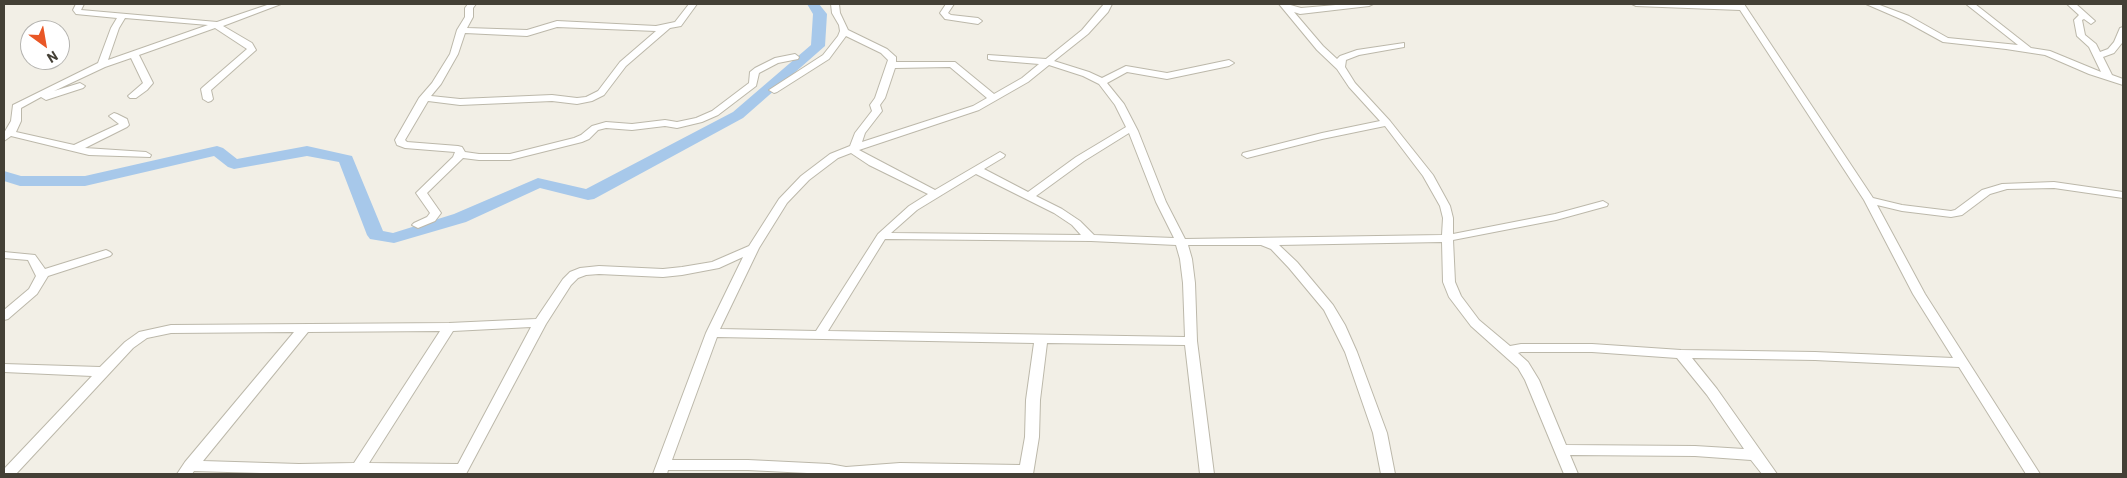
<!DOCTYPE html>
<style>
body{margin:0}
#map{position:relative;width:2127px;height:478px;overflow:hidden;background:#f2efe6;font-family:Barlow,sans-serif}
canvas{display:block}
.frame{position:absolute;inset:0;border:5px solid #444036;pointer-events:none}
.north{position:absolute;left:20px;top:20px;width:50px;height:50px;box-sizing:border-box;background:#fff;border:1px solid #b4b3af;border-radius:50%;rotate:148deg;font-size:14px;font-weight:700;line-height:20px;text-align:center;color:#444036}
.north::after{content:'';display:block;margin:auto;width:18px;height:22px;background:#e95726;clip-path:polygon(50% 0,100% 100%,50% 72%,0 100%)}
</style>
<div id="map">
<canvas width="2127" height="478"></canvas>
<div class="frame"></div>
<div class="north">N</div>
</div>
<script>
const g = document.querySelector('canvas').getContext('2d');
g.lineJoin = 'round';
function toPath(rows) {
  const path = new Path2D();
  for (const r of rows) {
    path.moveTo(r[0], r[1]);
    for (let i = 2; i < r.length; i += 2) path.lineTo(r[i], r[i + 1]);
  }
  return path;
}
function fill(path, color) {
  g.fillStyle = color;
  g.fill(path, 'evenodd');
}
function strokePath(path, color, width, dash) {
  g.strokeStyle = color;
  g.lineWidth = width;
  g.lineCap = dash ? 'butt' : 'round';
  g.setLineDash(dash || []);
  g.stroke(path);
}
fill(toPath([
 [807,4,819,4,827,14,825,46,743,118,594,199,588,200,540,188,466,222,394,243,370,239,367,235,339,162,307,156,234,169,228,167,214,156,85,186,20,186,4,181,4,171,21,176,85,176,217,146,223,148,237,159,307,146,352,156,383,231,393,233,454,214,538,178,586,189,733,112,811,45,813,14,807,4]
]), '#a7c8ea');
const minor = toPath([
 [76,4,84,4,81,10,217,22,270,4,281,4,223,26,252,43,256,50,211,90,213,99,211,101,208,102,203,99,201,89,203,87,247,49,215,28,139,55,153,83,147,90,136,98,130,98,128,96,143,83,131,58,105,67,54,91,80,83,85,86,83,88,46,100,41,97,21,108,21,121,16,132,74,145,119,124,109,116,114,113,117,114,127,119,129,125,127,127,85,148,146,152,151,155,150,157,89,155,11,136,4,141,4,133,11,121,13,105,98,63,111,28,117,18,76,14,73,10,76,4],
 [125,18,208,25,108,60,119,28,125,18],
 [468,4,476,4,473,8,473,17,467,28,527,30,557,21,656,26,675,22,689,4,697,4,681,26,670,28,626,66,604,95,592,101,577,104,552,101,460,105,428,101,405,140,407,142,458,146,462,147,465,152,479,154,510,154,574,138,581,135,592,126,606,122,632,124,665,120,677,122,696,118,712,111,749,83,750,72,755,68,775,58,795,54,799,57,798,59,778,63,759,73,756,86,718,115,702,122,677,128,665,126,632,130,606,128,598,130,589,139,582,142,510,160,479,160,463,158,427,193,441,213,435,221,418,228,412,225,414,223,427,217,430,213,416,193,453,157,455,152,405,148,397,145,395,140,419,98,432,83,450,54,457,30,465,17,465,8,468,4],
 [557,27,656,31,620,62,598,91,586,97,577,98,552,95,460,99,431,96,441,84,458,54,465,33,527,36,557,27],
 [831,4,839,4,840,13,848,30,887,49,896,57,896,62,955,62,994,94,1022,78,1039,64,991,60,988,59,988,55,1046,59,1082,30,1104,4,1112,4,1108,12,1088,34,1054,61,1089,72,1102,78,1126,66,1167,73,1229,60,1234,63,1229,66,1167,79,1127,72,1107,83,1124,104,1138,131,1166,202,1185,239,1442,235,1443,218,1440,206,1423,176,1385,126,1322,139,1247,158,1242,155,1243,153,1322,133,1380,121,1349,87,1337,69,1317,50,1279,4,1287,4,1301,8,1347,4,1373,4,1369,6,1300,14,1294,12,1323,46,1337,59,1340,56,1357,50,1404,43,1404,47,1359,55,1346,60,1345,67,1355,83,1390,121,1433,175,1450,206,1453,218,1453,234,1555,214,1603,201,1608,204,1607,206,1556,220,1453,240,1455,282,1461,296,1479,320,1510,346,1521,344,1592,344,1681,350,1815,352,1953,358,1913,294,1864,200,1740,10,1636,6,1632,4,1737,5,1736,4,1744,4,1873,198,1902,205,1951,211,1955,210,1982,190,2002,184,2054,182,2123,192,2123,198,2054,188,2007,189,1990,194,1962,215,1951,217,1902,211,1877,205,1925,294,2040,474,2026,474,1959,367,1815,360,1692,358,1717,389,1777,474,1762,474,1751,460,1695,456,1570,455,1578,474,1564,474,1525,380,1518,368,1471,326,1449,297,1443,282,1442,242,1279,245,1297,262,1333,305,1345,325,1357,352,1387,433,1395,474,1381,474,1373,433,1345,352,1324,310,1289,268,1271,249,1261,245,1188,245,1192,259,1195,283,1197,341,1214,474,1200,474,1185,345,1047,343,1040,400,1039,437,1033,474,827,474,748,470,668,470,667,474,653,474,706,333,743,257,719,268,682,275,663,277,599,274,586,275,578,278,571,285,546,324,466,474,295,474,194,471,192,474,177,474,185,462,294,332,171,333,147,338,133,348,16,474,4,474,4,469,92,376,4,372,4,364,100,367,125,342,139,332,171,325,449,323,536,319,563,279,570,272,580,268,599,266,663,269,682,267,712,262,749,246,779,199,801,176,830,154,850,146,855,133,872,111,870,105,875,98,888,60,881,53,846,36,829,59,777,92,774,93,769,90,823,55,838,36,840,31,839,25,832,13,831,4],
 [1049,65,1083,76,1099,84,1115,105,1126,127,1076,157,1028,192,984,169,1004,157,1005,155,1000,152,935,190,859,150,979,110,1028,82,1049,65],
 [950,67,987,98,973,106,862,142,865,133,882,111,880,105,885,98,895,68,950,67],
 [1129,133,1156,202,1174,238,1094,235,1080,221,1062,209,1036,196,1084,161,1129,133],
 [851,153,869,165,928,194,909,206,878,234,816,331,720,329,759,248,787,203,809,180,838,158,851,153],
 [976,174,1054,213,1072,225,1081,235,891,233,917,210,976,174],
 [885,239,1091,241,1176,245,1180,259,1183,283,1185,337,828,331,885,239],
 [531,327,458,464,369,463,453,331,531,327],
 [440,331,354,463,299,464,203,461,308,332,440,331],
 [717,337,1034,343,1026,400,1025,437,1020,465,900,463,846,467,829,464,748,460,672,460,717,337],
 [1521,352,1592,352,1677,358,1707,395,1744,449,1695,446,1566,445,1539,380,1528,362,1518,353,1521,352],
 [946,4,954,4,948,13,951,15,978,18,982,21,978,24,945,19,940,13,946,4],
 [1866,4,1877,4,1909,16,1948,38,2018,45,1966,4,1975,4,2031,48,2050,51,2101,72,2089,47,2077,36,2074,20,2079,15,2067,4,2076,4,2095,21,2091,24,2084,19,2082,20,2085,35,2096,44,2100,52,2108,49,2114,42,2120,28,2123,27,2122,43,2114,53,2103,57,2112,75,2123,79,2123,85,2089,74,2045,55,2006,49,1943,42,1903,20,1866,4],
 [106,250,110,252,112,254,110,256,48,276,37,294,8,319,4,320,4,310,29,289,36,276,28,260,4,258,4,252,35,255,45,269,106,250]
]);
strokePath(minor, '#bcb8aa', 2);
fill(minor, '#fff');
</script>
